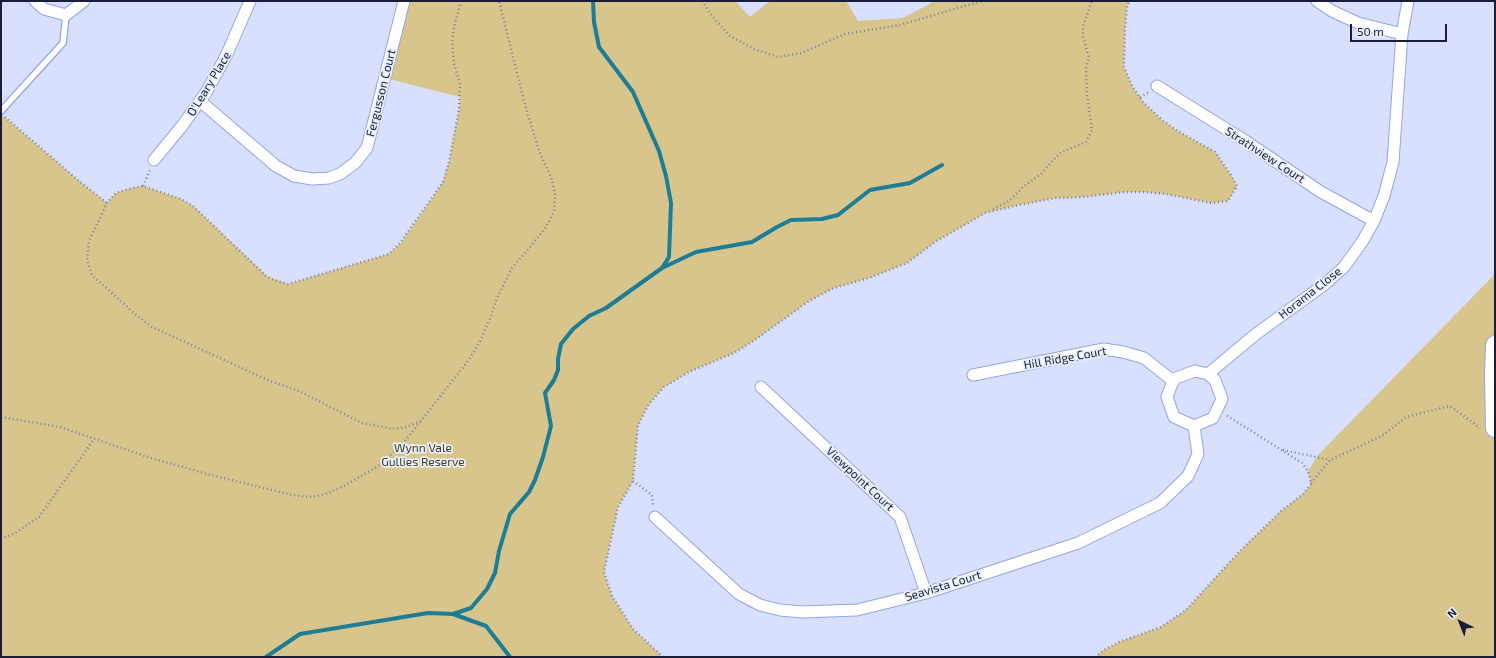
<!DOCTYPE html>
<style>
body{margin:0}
#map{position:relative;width:1496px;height:658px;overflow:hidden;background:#d8e0fe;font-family:"Exo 2",sans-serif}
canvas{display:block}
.frame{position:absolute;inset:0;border:2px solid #181e39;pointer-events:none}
.north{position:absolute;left:1440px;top:602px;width:40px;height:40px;-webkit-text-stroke:3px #e9eefd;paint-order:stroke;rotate:317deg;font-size:11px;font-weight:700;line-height:16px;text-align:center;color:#181e39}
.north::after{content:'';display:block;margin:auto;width:14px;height:18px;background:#181e39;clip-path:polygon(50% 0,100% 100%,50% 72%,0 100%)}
.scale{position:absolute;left:1350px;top:24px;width:97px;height:18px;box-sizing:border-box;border:2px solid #181e39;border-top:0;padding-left:5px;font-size:12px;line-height:14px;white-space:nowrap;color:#181e39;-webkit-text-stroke:3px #e9eefd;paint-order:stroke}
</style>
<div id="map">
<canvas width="1496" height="658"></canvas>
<div class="frame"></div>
<div class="north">N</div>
<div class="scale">50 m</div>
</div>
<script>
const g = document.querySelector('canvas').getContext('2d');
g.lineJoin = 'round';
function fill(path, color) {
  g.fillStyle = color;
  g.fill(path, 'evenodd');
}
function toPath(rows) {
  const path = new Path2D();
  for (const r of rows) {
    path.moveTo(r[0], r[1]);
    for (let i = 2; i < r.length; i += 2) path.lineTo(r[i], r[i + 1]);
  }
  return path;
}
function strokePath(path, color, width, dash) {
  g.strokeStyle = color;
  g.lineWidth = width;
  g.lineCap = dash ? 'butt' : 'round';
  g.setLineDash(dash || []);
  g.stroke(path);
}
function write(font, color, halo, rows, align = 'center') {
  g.font = font + ' "Exo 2",sans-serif';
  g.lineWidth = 3.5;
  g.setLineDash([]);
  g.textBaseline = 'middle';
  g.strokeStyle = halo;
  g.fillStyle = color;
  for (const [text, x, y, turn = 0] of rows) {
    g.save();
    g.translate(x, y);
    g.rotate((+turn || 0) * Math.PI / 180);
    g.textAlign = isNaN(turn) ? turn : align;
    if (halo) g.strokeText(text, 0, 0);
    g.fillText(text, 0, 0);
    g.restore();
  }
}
fill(toPath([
 [404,1,735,1,750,17,770,1,846,1,858,21,903,18,935,1,1130,1,1127,6,1125,29,1124,67,1132,86,1143,102,1162,120,1176,130,1215,152,1231,175,1237,186,1228,201,1211,203,1166,194,1144,192,1125,192,1083,197,1056,198,1019,205,985,213,935,242,907,263,869,278,834,288,809,301,755,340,734,353,689,372,664,387,649,404,638,425,633,481,618,507,604,572,612,596,633,629,663,657,1,657,1,114,79,181,107,203,116,193,128,189,143,186,181,199,193,206,267,276,288,284,389,254,401,243,443,182,449,162,459,109,460,97,385,78],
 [1495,274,1495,657,1095,657,1104,650,1119,642,1161,627,1186,610,1238,553,1280,512,1303,494,1311,484,1308,471,1318,455]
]), '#d7c58b');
strokePath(toPath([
 [593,1,594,22,599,47,633,92,659,151,666,176,671,203,669,257,662,268],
 [453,614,486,626,510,657],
 [266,657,300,634,428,613,453,614,471,608,487,589,495,573,499,551,510,514,529,492,535,480,543,457,551,426,545,393,554,380,558,370,558,359,561,344,573,329,589,316,606,308,662,268,696,252,752,242,777,227,791,220,822,219,838,215,870,190,910,183,942,165]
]), '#1e7d96', 4);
const lane = toPath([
 [1,111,63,43,66,15]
]);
const street = toPath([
 [35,1,44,9,66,15,84,1],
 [1317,1,1332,11,1358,23,1402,34],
 [1157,86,1247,142,1321,192,1374,221],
 [200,101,276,166,294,176,312,179,329,178,340,174,355,163,367,148,404,1],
 [154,160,182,126,207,91,227,54,250,1],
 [1195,371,1208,374,1215,380,1222,399,1213,418,1194,426,1174,417,1167,397,1173,381,1176,378,1195,371],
 [1208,374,1256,334,1325,284,1344,267,1362,242,1374,221,1384,196,1393,162,1402,34,1408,1],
 [973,375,1104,349,1123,352,1144,358,1173,381],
 [761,387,900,517,926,593],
 [655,517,739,594,760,605,780,610,802,612,857,610,926,593,1078,543,1160,503,1188,476,1198,454,1194,426]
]);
const primary = toPath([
 [1495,345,1494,375,1495,428]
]);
strokePath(lane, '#93a4eb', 8);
strokePath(street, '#93a4eb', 13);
strokePath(primary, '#93a4eb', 20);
strokePath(toPath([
 [461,1,454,28,452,42,454,64,460,84,459,109,449,162,443,182,400,243,389,254,288,284,277,281,267,277,193,206,181,199,143,186,128,189,116,193,107,203,89,241,87,260,92,275,135,314,152,327,270,381,299,391,362,423,392,429,407,427,421,421,468,361,480,342,491,316,497,298,512,268,530,247,546,227,554,212,555,194,551,177,539,151,524,101,499,1],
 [702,1,712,16,730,36,754,49,778,57,801,53,845,34,900,25,982,1],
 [1140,97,1149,92],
 [5,117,79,181,107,203],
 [143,186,150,170],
 [993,209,1009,201,1024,186,1041,174,1055,158,1062,152,1086,142,1092,130,1087,95,1086,67,1089,58,1083,36,1083,26,1092,1],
 [1,417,60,427,151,458,207,474,292,495,309,497,323,495,344,486,380,465,405,441,420,422],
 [1283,450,1330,460],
 [633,481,652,495,653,507],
 [1311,483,1330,460,1382,436,1406,417,1450,406,1480,428],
 [1,539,15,533,39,517,94,439],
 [663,657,633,629,612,596,604,572,618,507,633,481,638,425,649,404,664,387,689,372,734,353,755,340,809,301,834,288,869,278,907,263,935,242,985,213,1019,205,1056,198,1083,197,1125,192,1144,192,1166,194,1211,203,1228,201,1237,186,1231,175,1215,152,1176,130,1162,120,1143,102,1132,86,1124,67,1125,29,1127,6,1130,1],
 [1095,657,1104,650,1119,642,1161,627,1186,610,1238,553,1280,512,1303,494,1311,484,1308,471,1302,463,1226,415]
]), '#7c839f', 2.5, [1, 3]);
strokePath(lane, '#fff', 5.5);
strokePath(street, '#fff', 11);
strokePath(primary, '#fff', 18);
write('12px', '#181e39', '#e9eefd', [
 ["O'Leary Place",209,84,-59],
 ["Fergusson Court",381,93,-76],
 ["Strathview Court",1265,155,33],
 ["Horama Close",1310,293,-38],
 ["Hill Ridge Court",1065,358,-10],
 ["Viewpoint Court",860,479,43],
 ["Seavista Court",943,586,-17]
]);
write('12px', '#453b15', '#e9eefd', [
 ["Wynn Vale",423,448],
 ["Gullies Reserve",423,462]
]);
</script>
